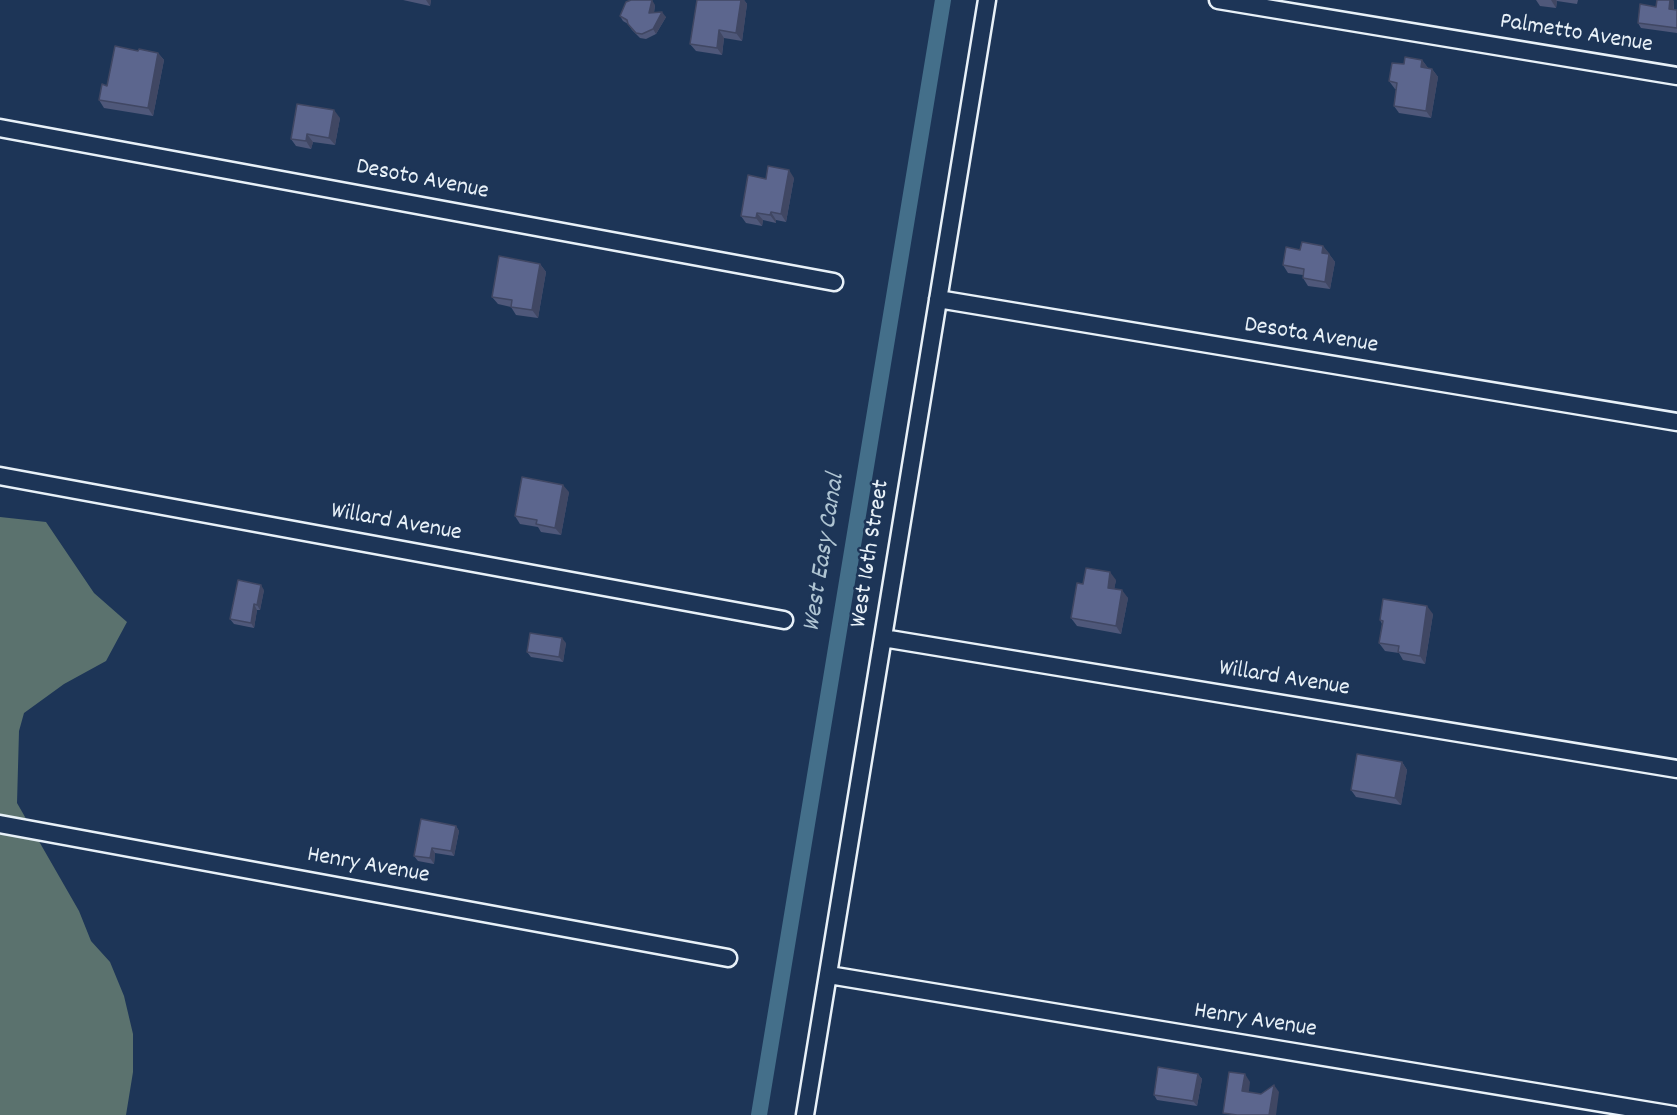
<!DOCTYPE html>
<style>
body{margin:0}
canvas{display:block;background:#1d3557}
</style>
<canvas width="1677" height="1115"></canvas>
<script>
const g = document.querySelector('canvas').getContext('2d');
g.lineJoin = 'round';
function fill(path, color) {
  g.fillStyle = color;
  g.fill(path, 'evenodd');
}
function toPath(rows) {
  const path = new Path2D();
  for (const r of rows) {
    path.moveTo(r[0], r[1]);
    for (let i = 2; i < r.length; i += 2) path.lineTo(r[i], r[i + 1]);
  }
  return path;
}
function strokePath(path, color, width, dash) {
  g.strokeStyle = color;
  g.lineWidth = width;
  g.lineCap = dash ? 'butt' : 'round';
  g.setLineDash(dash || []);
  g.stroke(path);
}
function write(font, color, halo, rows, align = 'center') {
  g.font = font + ' Dekko,sans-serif';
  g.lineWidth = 5;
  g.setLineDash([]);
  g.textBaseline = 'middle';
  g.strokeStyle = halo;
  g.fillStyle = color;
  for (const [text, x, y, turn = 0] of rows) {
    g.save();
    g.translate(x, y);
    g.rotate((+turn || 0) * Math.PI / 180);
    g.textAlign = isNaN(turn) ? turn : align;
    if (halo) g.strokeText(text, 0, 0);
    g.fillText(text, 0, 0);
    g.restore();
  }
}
fill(toPath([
 [0,517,46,522,94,593,127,622,106,661,64,684,24,713,19,731,17,803,79,911,91,941,110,962,124,996,133,1034,133,1072,126,1115,0,1115]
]), '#5b726e');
strokePath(toPath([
 [759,1115,943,0]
]), '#446f8a', 16);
const street = toPath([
 [1218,0,1677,76],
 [0,128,834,282],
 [938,299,1677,422],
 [0,476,784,620],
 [883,638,1677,769],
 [0,824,728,958],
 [829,975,1674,1115],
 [805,1115,987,0]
]);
strokePath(street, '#e8f1f8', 21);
strokePath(street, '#1d3557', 16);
fill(toPath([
 [403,0,431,0,430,6],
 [697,0,744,0,747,4,742,41,724,38,722,55,696,51,690,44],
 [1536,0,1578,0,1577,4,1557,1,1556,8,1540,6],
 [1657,0,1673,0,1674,2,1674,9,1677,10,1677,33,1641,28,1638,23,1656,7],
 [655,5,654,13,666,17,656,34,646,39,640,38,632,30,628,24,623,21,620,16],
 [138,51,158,53,164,60,153,116,104,108,99,100,107,86],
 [1422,60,1428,68,1432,69,1438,77,1431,118,1399,113,1394,106,1396,89,1395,89,1389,81,1404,64],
 [340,118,335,145,313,142,311,149,296,146,291,139],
 [794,178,786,222,776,220,776,223,763,220,762,226,746,223,741,216],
 [1323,246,1335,262,1330,289,1308,286,1303,278,1303,275,1288,273,1283,265,1300,250],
 [540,264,546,272,538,318,516,315,511,307,498,304,492,297],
 [569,492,561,535,541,532,538,527,520,524,515,516],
 [1116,580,1114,589,1128,598,1121,634,1077,626,1071,618],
 [264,590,260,610,257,610,254,628,234,624,230,619],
 [1433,614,1425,664,1403,660,1399,653,1385,651,1379,643,1382,624,1380,620],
 [566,643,563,662,531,657,527,652],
 [1402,762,1407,770,1401,805,1356,797,1351,790],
 [456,826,459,831,454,856,435,853,434,864,418,861,414,856],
 [1198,1074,1202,1079,1197,1106,1157,1100,1154,1095]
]), '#4f587a');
fill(toPath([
 [426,0,431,0,430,6],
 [652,0,655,5,653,18,649,13],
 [741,0,744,0,747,4,742,41,736,33],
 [1551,0,1556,0,1557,1,1556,8],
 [1670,0,1673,0,1674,2,1673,14,1669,9],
 [662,12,666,17,656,34,653,29],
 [719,30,724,38,722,55,717,48],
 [158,53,164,60,153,116,148,108],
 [1422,60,1428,68,1426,75,1421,67],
 [1432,69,1438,77,1431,118,1426,111],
 [334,110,340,118,335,145,329,138],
 [307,134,313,142,311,149,306,141],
 [789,170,794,178,786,222,781,214],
 [771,212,776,220,776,223,770,215],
 [757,213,763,220,762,226,756,218],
 [1323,246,1329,253,1328,261,1322,253],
 [1329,254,1335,262,1330,289,1325,282],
 [540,264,546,272,538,318,532,310],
 [563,485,569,492,561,535,555,528],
 [1110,572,1116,580,1113,596,1108,588],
 [261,585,264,590,260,610,257,605],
 [1122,590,1128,598,1121,634,1116,626],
 [254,604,257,610,254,628,251,623],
 [1427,606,1433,614,1425,664,1420,656],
 [562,638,566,643,563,662,559,657],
 [1402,762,1407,770,1401,805,1395,798],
 [456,826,459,831,454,856,451,851],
 [432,848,435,853,434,864,430,858],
 [1198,1074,1202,1079,1197,1106,1193,1101],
 [1245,1074,1250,1082,1248,1099,1242,1091],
 [1274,1085,1279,1092,1276,1115,1269,1115]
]), '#404763');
const building = toPath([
 [631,0,652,0,649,13,662,12,653,29,642,34,636,33,628,24,627,20,620,16,626,2,631,0],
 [697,0,741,0,736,33,719,30,717,48,690,44,697,0],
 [1657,0,1670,0,1669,9,1677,10,1677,28,1638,23,1640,4,1656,7,1657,0],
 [115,46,138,51,139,49,158,53,148,108,99,100,102,84,107,86,115,46],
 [1405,57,1422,60,1421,67,1432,69,1426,111,1394,106,1397,83,1389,81,1392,63,1404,64,1405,57],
 [297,104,334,110,329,138,307,134,306,141,291,139,297,104],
 [768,166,789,170,781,214,771,212,770,215,757,213,756,218,741,216,748,175,766,179,768,166],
 [1302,242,1323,246,1322,253,1329,254,1325,282,1303,278,1304,269,1283,265,1286,247,1300,250,1302,242],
 [499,256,540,264,532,310,511,307,512,300,492,297,499,256],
 [522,477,563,485,555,528,536,524,537,520,515,516,522,477],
 [1086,568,1110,572,1108,588,1122,590,1116,626,1071,618,1077,583,1083,584,1086,568],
 [238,580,261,585,257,605,254,604,251,623,230,619,238,580],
 [1383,599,1427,606,1420,656,1398,652,1399,646,1379,643,1383,621,1380,620,1383,599],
 [530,633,562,638,559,657,527,652,530,633],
 [1357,754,1402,762,1395,798,1351,790,1357,754],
 [421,819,456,826,451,851,432,848,430,858,414,856,421,819],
 [1158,1067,1198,1074,1193,1101,1154,1095,1158,1067],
 [1229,1072,1245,1074,1242,1091,1261,1094,1274,1085,1269,1115,1237,1115,1223,1113,1229,1072]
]);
fill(building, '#5c668e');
strokePath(building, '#404763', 1.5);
write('24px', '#e8f1f8', '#1d3557', [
 ["Palmetto Avenue",1576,35,9],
 ["Desoto Avenue",422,181,11],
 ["Desota Avenue",1311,337,9],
 ["Willard Avenue",396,524,10],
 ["West 16th Street",872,554,-81],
 ["Willard Avenue",1284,680,9],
 ["Henry Avenue",368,867,10],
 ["Henry Avenue",1255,1022,9]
]);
write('italic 26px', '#afc4d2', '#1d3557', [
 ["West Easy Canal",826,553,-81]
]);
</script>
